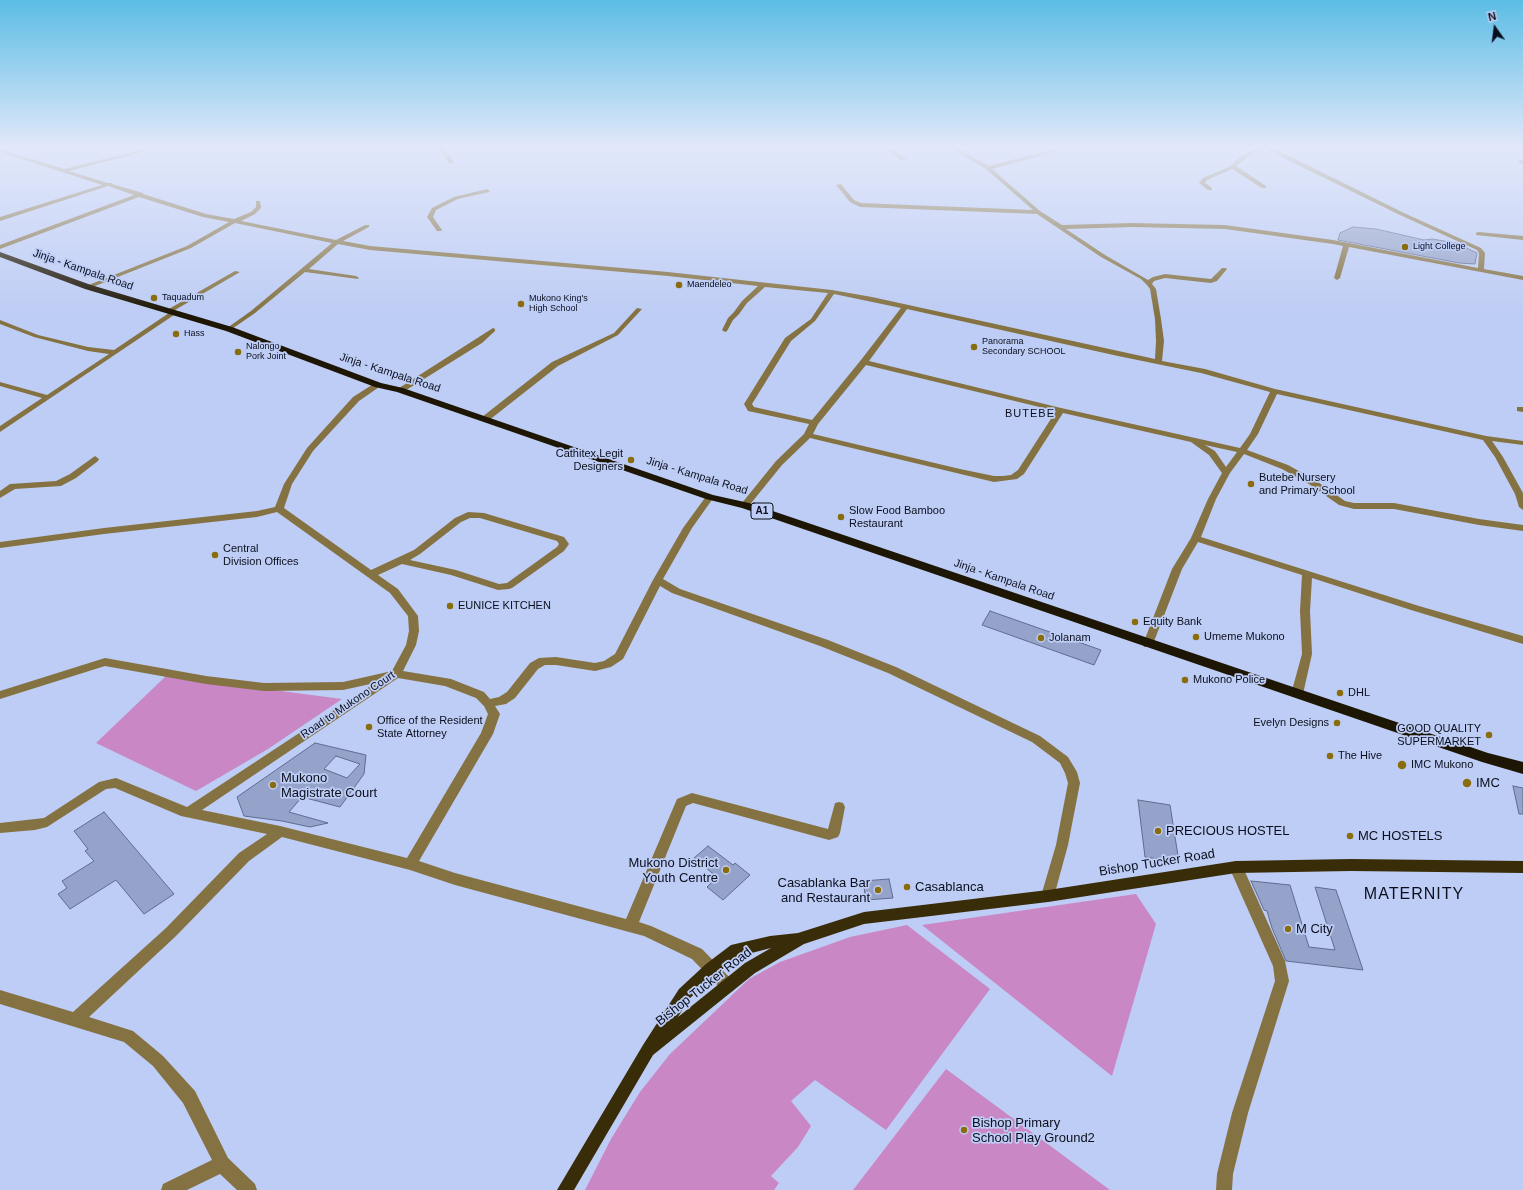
<!DOCTYPE html>
<style>
body{margin:0}
#map{position:relative;width:1523px;height:1190px;overflow:hidden;background:#becdf5;font-family:Helvetica,sans-serif}
canvas{display:block}
.north{position:absolute;left:1475px;top:8px;width:40px;height:40px;-webkit-text-stroke:3px #becdf5;paint-order:stroke;rotate:346deg;font-size:11px;font-weight:700;line-height:16px;text-align:center;color:#0b0f1d}
.north::after{content:'';display:block;margin:auto;width:14px;height:18px;background:#0b0f1d;clip-path:polygon(50% 0,100% 100%,50% 72%,0 100%)}
</style>
<div id="map">
<canvas width="1523" height="1190"></canvas>
<div class="north">N</div>
</div>
<script>
const g = document.querySelector('canvas').getContext('2d');
g.lineJoin = 'round';
function fill(path, color) {
  g.fillStyle = color;
  g.fill(path, 'evenodd');
}
function toPath(rows) {
  const path = new Path2D();
  for (const r of rows) {
    path.moveTo(r[0], r[1]);
    for (let i = 2; i < r.length; i += 2) path.lineTo(r[i], r[i + 1]);
  }
  return path;
}
function strokePath(path, color, width, dash) {
  g.strokeStyle = color;
  g.lineWidth = width;
  g.lineCap = dash ? 'butt' : 'round';
  g.setLineDash(dash || []);
  g.stroke(path);
}
function write(font, color, halo, rows, align = 'center') {
  g.font = font + ' Helvetica,sans-serif';
  g.lineWidth = 3.5;
  g.setLineDash([]);
  g.textBaseline = 'middle';
  g.strokeStyle = halo;
  g.fillStyle = color;
  for (const [text, x, y, turn = 0] of rows) {
    g.save();
    g.translate(x, y);
    g.rotate((+turn || 0) * Math.PI / 180);
    g.textAlign = isNaN(turn) ? turn : align;
    if (halo) g.strokeText(text, 0, 0);
    g.fillText(text, 0, 0);
    g.restore();
  }
}
fill(toPath([
 [166,676,342,699,268,749,196,791,96,743],
 [1136,894,1156,924,1112,1076,922,925],
 [907,925,990,989,886,1130,815,1080,791,1101,811,1126,798,1147,771,1176,779,1183,774,1190,585,1190,611,1139,640,1092,670,1054,749,979,780,962,850,937],
 [946,1069,1110,1190,853,1190]
]), '#ca87c5');
const building = toPath([
 [1353,227,1376,229,1424,240,1432,239,1456,243,1477,253,1475,264,1459,263,1338,240,1340,233,1353,227],
 [990,611,1101,650,1094,665,982,625,990,611],
 [315,743,366,755,364,774,340,807,302,797,289,812,328,823,310,827,282,821,244,816,237,797,315,743],
 [336,756,360,764,347,778,324,769,336,756],
 [1513,786,1523,788,1523,814,1519,814,1513,786],
 [1138,800,1170,805,1179,862,1145,857,1138,800],
 [104,812,174,894,144,914,116,880,70,909,58,894,67,888,62,881,94,861,85,851,88,849,74,831,104,812],
 [708,846,733,865,735,863,750,875,723,900,707,887,717,877,694,858,708,846],
 [889,879,893,898,866,900,863,881,889,879],
 [1251,881,1290,885,1309,947,1335,950,1315,887,1336,890,1363,970,1286,961,1272,928,1267,911,1264,910,1251,881]
]);
fill(building, '#95a3ca');
strokePath(building, '#5f6c90', 1);
fill(toPath([
 [157,146,167,146,69,171,108,183,112,183,112,184,143,193,143,194,206,214,234,219,251,212,256,207,256,201,260,201,261,208,255,214,241,221,336,240,365,225,369,225,369,227,343,241,370,246,668,272,832,290,872,297,1155,359,1156,341,1155,319,1150,289,1147,285,1141,279,1101,257,1037,214,860,207,850,202,836,185,841,184,854,200,861,203,1033,210,986,169,947,146,953,146,989,166,1067,146,1076,146,992,169,1040,211,1062,225,1132,223,1225,225,1333,240,1478,268,1479,253,1477,250,1400,215,1265,149,1249,156,1236,166,1266,186,1266,188,1262,188,1232,169,1207,180,1205,183,1212,188,1212,190,1208,190,1199,183,1203,178,1231,166,1237,159,1245,154,1262,146,1269,146,1404,213,1481,248,1485,253,1484,269,1523,276,1523,280,1349,247,1340,278,1337,280,1334,278,1343,246,1333,244,1225,229,1132,227,1066,229,1105,255,1148,280,1153,277,1165,274,1211,279,1222,268,1226,268,1227,269,1217,281,1211,283,1165,278,1154,281,1152,284,1156,289,1161,319,1164,341,1162,361,1205,369,1275,389,1486,436,1523,441,1523,445,1492,441,1503,457,1523,493,1523,510,1519,507,1515,494,1495,457,1483,440,1277,394,1258,434,1247,450,1288,465,1315,480,1345,501,1354,503,1394,503,1479,519,1523,525,1523,531,1479,525,1394,509,1354,509,1339,505,1309,484,1282,469,1244,454,1230,473,1216,499,1201,537,1419,606,1523,636,1523,644,1411,610,1312,578,1310,611,1312,654,1303,694,1301,697,1293,697,1291,694,1302,654,1300,611,1302,575,1198,542,1182,569,1153,644,1152,647,1144,647,1143,644,1172,569,1191,538,1208,499,1222,473,1209,455,1191,442,1063,413,1024,474,1017,479,994,482,810,438,782,465,748,507,742,507,741,505,742,503,776,461,804,434,809,424,748,411,744,404,785,338,811,319,828,293,765,287,747,303,739,314,733,320,727,331,725,332,722,330,728,318,734,312,742,301,758,286,668,276,370,250,338,244,309,269,356,276,359,278,358,279,305,272,255,313,229,331,226,329,227,328,251,311,332,243,235,223,191,248,90,288,86,288,86,286,187,246,229,222,203,217,139,197,0,249,0,245,134,195,108,186,0,221,0,217,102,185,0,152,0,149,64,169,157,146],
 [834,294,901,308,861,360,812,420,754,407,752,404,791,341,815,321,834,294],
 [907,309,1118,356,1201,373,1270,392,1250,434,1240,448,1061,408,869,361,907,309],
 [866,365,1056,411,1018,470,1011,475,1003,476,994,476,960,469,813,434,818,424,866,365],
 [1205,445,1237,452,1226,467,1215,451,1205,445],
 [335,146,356,146,354,147,335,146],
 [437,146,442,146,454,162,453,163,449,163,437,146],
 [883,146,889,146,906,159,901,160,883,146],
 [1507,146,1523,148,1523,150,1507,147,1507,146],
 [1520,160,1523,160,1523,164,1518,163,1518,161,1520,160],
 [487,189,490,191,489,192,458,199,436,210,433,217,442,230,441,231,437,231,427,217,432,208,454,197,487,189],
 [1478,232,1523,236,1523,240,1476,235,1476,233,1478,232],
 [235,271,240,272,175,310,178,312,177,313,0,432,0,426,42,398,0,386,0,382,47,395,109,354,88,351,34,337,0,324,0,320,38,335,88,347,114,350,169,313,166,311,167,310,235,271],
 [637,308,642,309,618,335,558,366,488,421,482,421,482,417,552,362,614,333,637,308],
 [493,328,495,329,495,331,482,343,403,392,400,392,396,390,493,328],
 [375,383,378,383,382,385,359,401,313,451,292,484,284,508,371,570,414,550,455,518,468,512,484,513,564,537,569,544,564,551,512,588,509,589,498,590,451,575,402,564,378,575,398,589,418,616,419,631,416,645,403,671,451,679,484,692,490,699,499,697,507,692,530,663,539,658,556,657,595,663,604,661,615,654,653,580,683,528,707,495,713,495,714,497,692,528,663,579,680,589,828,640,896,667,1040,736,1068,757,1077,772,1080,783,1068,845,1053,900,1048,902,1043,900,1041,896,1056,845,1068,783,1065,773,1060,763,1032,742,888,673,820,646,672,593,660,586,623,659,611,667,595,671,556,665,545,665,538,669,515,698,506,704,495,706,500,714,493,734,419,861,455,873,626,919,677,799,692,793,828,829,835,803,839,802,843,803,845,807,840,833,838,837,829,840,693,803,686,806,639,922,651,926,702,949,733,981,735,986,733,991,728,993,723,991,692,959,644,936,455,885,410,870,282,837,249,861,176,936,89,1017,133,1031,163,1056,195,1091,228,1158,255,1184,257,1190,237,1190,220,1174,187,1190,161,1190,163,1184,212,1160,183,1103,153,1066,124,1042,0,1004,0,990,73,1012,166,928,239,853,267,834,181,816,115,788,106,789,47,827,35,830,0,833,0,823,44,818,99,782,116,778,187,807,375,683,343,690,264,691,206,684,105,666,0,699,0,691,105,658,206,676,264,683,343,682,392,671,406,645,409,631,408,616,390,593,277,512,257,517,104,534,0,548,0,542,104,528,257,511,275,507,284,484,307,448,353,397,375,383],
 [470,518,480,518,557,541,559,544,557,547,507,583,499,584,456,570,410,560,420,554,461,522,470,518],
 [398,678,445,686,476,698,484,706,488,714,481,733,407,858,280,826,202,810,398,678],
 [1517,407,1523,407,1523,412,1517,411,1517,407],
 [95,456,99,459,98,461,76,478,61,486,15,489,0,498,0,491,10,484,56,481,70,474,95,456],
 [1236,861,1241,863,1285,961,1289,981,1248,1113,1233,1174,1232,1190,1216,1190,1217,1174,1232,1113,1275,981,1273,966,1229,867,1231,863,1236,861]
]), '#857242');
fill(toPath([
 [1351,859,1523,861,1523,873,1351,871,1236,873,1048,902,864,924,804,944,755,973,653,1055,574,1190,557,1190,643,1045,679,989,706,964,731,945,770,936,798,933,864,912,1048,890,1236,861,1351,859],
 [771,948,745,963,678,1017,689,999,716,974,740,956,771,948]
]), '#392d09');
fill(toPath([
 [0,252,91,285,232,327,381,383,403,388,713,495,749,503,1488,753,1523,762,1523,774,1482,762,742,508,706,499,397,392,375,387,226,331,85,289,0,257,0,252]
]), '#1d1605');
const sky = g.createLinearGradient(0, 0, 0, 313);
sky.addColorStop(0, '#5cbde5');
sky.addColorStop(0.47, '#e2e8fa');
sky.addColorStop(1, '#e2e8fa00');
g.fillStyle = sky;
g.fillRect(0, 0, 1523, 313);
for (const [x, y, r, color] of [
 [1405,247,4,"#896c0b"],
 [679,285,4,"#896c0b"],
 [154,298,4,"#896c0b"],
 [521,304,4,"#896c0b"],
 [176,334,4,"#896c0b"],
 [974,347,4,"#896c0b"],
 [238,352,4,"#896c0b"],
 [631,460,4,"#896c0b"],
 [1251,484,4,"#896c0b"],
 [841,517,4,"#896c0b"],
 [215,555,4,"#896c0b"],
 [450,606,4,"#896c0b"],
 [1135,622,4,"#896c0b"],
 [1196,637,4,"#896c0b"],
 [1041,638,4,"#896c0b"],
 [1185,680,4,"#896c0b"],
 [1340,693,4,"#896c0b"],
 [1337,723,4,"#896c0b"],
 [369,727,4,"#896c0b"],
 [1489,735,4,"#896c0b"],
 [1330,756,4,"#896c0b"],
 [1402,765,5,"#896c0b"],
 [1467,783,5,"#896c0b"],
 [273,785,4,"#896c0b"],
 [1158,831,4,"#896c0b"],
 [1350,836,4,"#896c0b"],
 [726,870,4,"#896c0b"],
 [907,887,4,"#896c0b"],
 [878,890,4,"#896c0b"],
 [1288,929,4,"#896c0b"],
 [964,1130,4,"#896c0b"]
]) {
  const dot = new Path2D();
  dot.arc(x, y, r, 0, 2 * Math.PI);
  g.fillStyle = color;
  g.fill(dot);
  strokePath(dot, '#becdf5', 1.5);
}
write('9px', '#0b0f1d', '#becdf5', [
 ["Light College",1413,247],
 ["Maendeleo",687,285],
 ["Taquadum",162,298],
 ["Mukono King's",529,299],
 ["High School",529,309],
 ["Hass",184,334],
 ["Panorama",982,342],
 ["Secondary SCHOOL",982,352],
 ["Nalongo",246,347],
 ["Pork Joint",246,357]
], 'left');
for (const [x, y, w] of [
 [762,511,22]
]) {
  const box = new Path2D();
  box.roundRect(x - w / 2, y - 8, w, 16, 3);
  g.fillStyle = '#becdf5';
  g.fill(box);
  strokePath(box, '#0b0f1d', 1);
}
write('bold 10px', '#0b0f1d', null, [
 ["A1",762,511]
]);
write('11px', '#0b0f1d', '#becdf5', [
 ["Jinja - Kampala Road",83,270,19],
 ["Jinja - Kampala Road",390,373,18],
 ["Jinja - Kampala Road",697,476,17],
 ["Jinja - Kampala Road",1004,580,19],
 ["Road to Mukono Court",348,705,-34]
]);
g.letterSpacing = '1px';
write('11px', '#0b0f1d', '#becdf5', [
 ["BUTEBE",1030,414]
]);
g.letterSpacing = '0px';
write('11px', '#0b0f1d', '#becdf5', [
 ["Cathitex Legit",623,454,"right"],
 ["Designers",623,467,"right"],
 ["Butebe Nursery",1259,478],
 ["and Primary School",1259,491],
 ["Slow Food Bamboo",849,511],
 ["Restaurant",849,524],
 ["Central",223,549],
 ["Division Offices",223,562],
 ["EUNICE KITCHEN",458,606],
 ["Equity Bank",1143,622],
 ["Umeme Mukono",1204,637],
 ["Jolanam",1049,638],
 ["Mukono Police",1193,680],
 ["DHL",1348,693],
 ["Office of the Resident",377,721],
 ["State Attorney",377,734],
 ["Evelyn Designs",1329,723,"right"],
 ["GOOD QUALITY",1481,729,"right"],
 ["SUPERMARKET",1481,742,"right"],
 ["The Hive",1338,756],
 ["IMC Mukono",1411,765]
], 'left');
write('13px', '#0b0f1d', '#becdf5', [
 ["Mukono",281,778],
 ["Magistrate Court",281,793],
 ["IMC",1476,783],
 ["PRECIOUS HOSTEL",1166,831],
 ["MC HOSTELS",1358,836],
 ["Mukono District",718,863,"right"],
 ["Youth Centre",718,878,"right"],
 ["Casablanka Bar",870,883,"right"],
 ["and Restaurant",870,898,"right"],
 ["Casablanca",915,887],
 ["M City",1296,929],
 ["Bishop Primary",972,1123],
 ["School Play Ground2",972,1138]
], 'left');
write('13px', '#0b0f1d', '#becdf5', [
 ["Bishop Tucker Road",1157,863,-9],
 ["Bishop Tucker Road",704,987,-38]
]);
g.letterSpacing = '1px';
write('16px', '#0b0f1d', '#becdf5', [
 ["MATERNITY",1414,895]
]);
g.letterSpacing = '0px';
</script>
